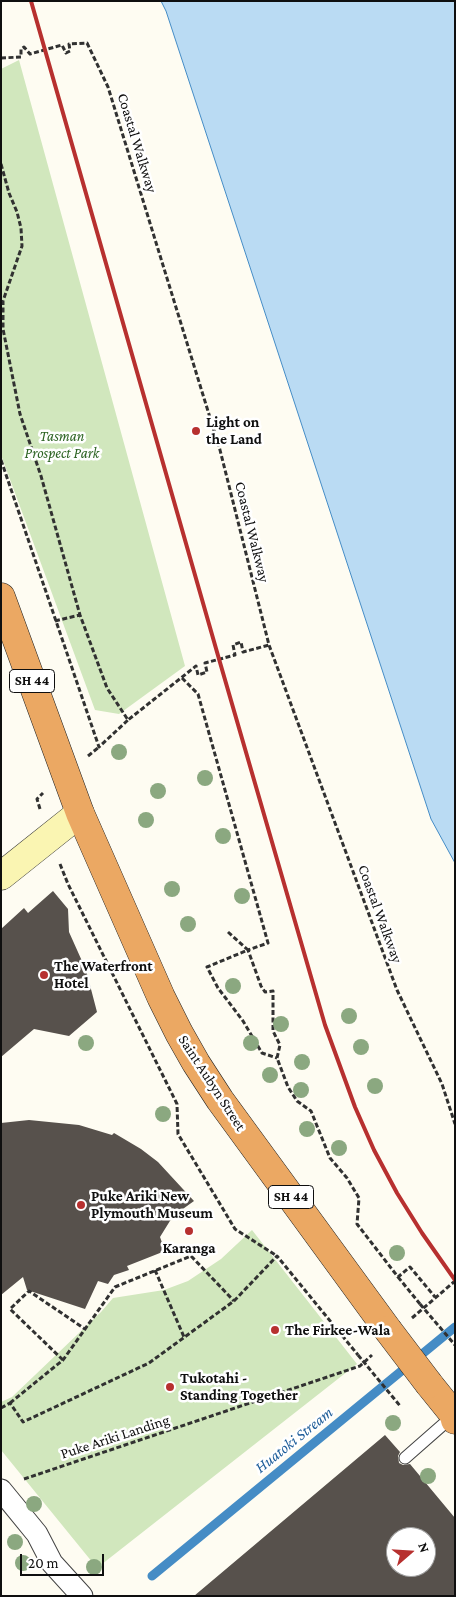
<!DOCTYPE html>
<style>
body{margin:0}
#map{position:relative;width:456px;height:1597px;overflow:hidden;background:#fefcf2;font-family:"Crimson Pro",serif}
canvas{display:block}
.frame{position:absolute;inset:0;border:2px solid #0f0f0f;pointer-events:none}
.north{position:absolute;left:386px;top:1527px;width:50px;height:50px;box-sizing:border-box;background:#fff;border:1px solid #9f9f9f;border-radius:50%;rotate:71deg;font-size:14px;font-weight:700;line-height:20px;text-align:center;color:#0f0f0f}
.north::after{content:'';display:block;margin:auto;width:18px;height:22px;background:#b7302f;clip-path:polygon(50% 0,100% 100%,50% 72%,0 100%)}
.scale{position:absolute;left:20px;top:1554px;width:84px;height:22px;box-sizing:border-box;border:2px solid #0f0f0f;border-top:0;padding-left:6px;font-size:15px;line-height:18px;white-space:nowrap;color:#0f0f0f;-webkit-text-stroke:4px #fff;paint-order:stroke}
</style>
<div id="map">
<canvas width="456" height="1597"></canvas>
<div class="frame"></div>
<div class="north">N</div>
<div class="scale">20 m</div>
</div>
<script>
const g = document.querySelector('canvas').getContext('2d');
g.lineJoin = 'round';
function fill(path, color) {
  g.fillStyle = color;
  g.fill(path, 'evenodd');
}
function toPath(rows) {
  const path = new Path2D();
  for (const r of rows) {
    path.moveTo(r[0], r[1]);
    for (let i = 2; i < r.length; i += 2) path.lineTo(r[i], r[i + 1]);
  }
  return path;
}
function strokePath(path, color, width, dash) {
  g.strokeStyle = color;
  g.lineWidth = width;
  g.lineCap = dash ? 'butt' : 'round';
  g.setLineDash(dash || []);
  g.stroke(path);
}
function write(font, color, halo, rows, align = 'center') {
  g.font = font + ' "Crimson Pro",serif';
  g.lineWidth = 5;
  g.setLineDash([]);
  g.textBaseline = 'middle';
  g.strokeStyle = halo;
  g.fillStyle = color;
  for (const [text, x, y, turn = 0] of rows) {
    g.save();
    g.translate(x, y);
    g.rotate((+turn || 0) * Math.PI / 180);
    g.textAlign = isNaN(turn) ? turn : align;
    if (halo) g.strokeText(text, 0, 0);
    g.fillText(text, 0, 0);
    g.restore();
  }
}
fill(toPath([
 [19,60,185,666,119,714,95,710,1,455,1,69],
 [252,1230,357,1364,97,1568,1,1450,1,1402,12,1397,101,1312,113,1298,164,1290,188,1281,221,1259]
]), '#d1e7bd');
const water = toPath([
 [161,1,455,1,455,863,431,819,166,11,161,1]
]);
fill(water, '#badbf3');
strokePath(water, '#458cc5', 1);
strokePath(toPath([
 [152,1576,455,1327]
]), '#458cc5', 9);
fill(toPath([
 [53,891,68,909,69,932,86,970,97,1012,69,1036,34,1029,1,1057,1,929,24,908,28,913],
 [29,1120,79,1125,112,1135,114,1133,141,1149,158,1162,194,1201,173,1216,160,1237,165,1251,127,1266,129,1270,114,1275,108,1284,98,1281,85,1309,27,1290,23,1277,1,1295,1,1123],
 [385,1435,400,1452,398,1456,399,1463,403,1465,410,1464,455,1518,455,1596,194,1596],
 [396,1537,426,1537,426,1567,396,1567]
]), '#57514c');
const lane = toPath([
 [405,1458,454,1415]
]);
const street = toPath([
 [1,1490,37,1534,52,1563,82,1596]
]);
const secondary = toPath([
 [1,876,80,813]
]);
const highway = toPath([
 [1,597,80,813,161,997,179,1033,196,1063,220,1100,388,1330],
 [429,1384,454,1415,455,1420]
]);
strokePath(lane, '#424242', 13);
strokePath(street, '#424242', 23);
strokePath(secondary, '#313131', 29);
strokePath(highway, '#202020', 29);
strokePath(toPath([
 [1,58,21,57,21,49,24,47,30,54,62,45,66,53,70,51,69,44,87,43,108,87,220,450,269,645,397,990,442,1084,455,1124],
 [1,164,9,193,17,212,21,228,22,246,3,301,3,329,20,414,41,476,80,615,107,688,128,720,196,666,198,675,207,672,205,663,235,655,233,645,241,642,243,652,269,645],
 [1,460,99,747,128,720],
 [55,621,80,615],
 [182,678,198,694,268,943,248,950,261,986,265,992,273,991,273,1031,280,1045,277,1058,288,1087,297,1101,311,1111,330,1158,347,1178,359,1198,357,1224,398,1277,410,1267,435,1297],
 [88,756,99,747],
 [40,809,37,799,43,793],
 [60,864,68,884,177,1104,178,1134,235,1229,277,1256],
 [228,932,248,950,207,967,218,988,243,1021,262,1053,277,1058],
 [155,1270,184,1337],
 [398,1277,420,1304],
 [412,1318,455,1281],
 [63,1360,10,1309,29,1291,85,1329],
 [10,1403,63,1360,115,1287,191,1256,234,1301],
 [1,1408,10,1403,23,1422,149,1363,234,1301,277,1256,358,1355],
 [24,1479,360,1366,372,1355]
]), '#313131', 3, [5, 2.5]);
strokePath(lane, '#fff', 11);
strokePath(street, '#fff', 21);
strokePath(secondary, '#faf5b2', 28);
strokePath(highway, '#eba863', 28);
strokePath(toPath([
 [31,1,219,659,325,1025,355,1107,374,1150,397,1193,422,1233,455,1280]
]), '#b7302f', 4);
const highwayBridge = toPath([
 [388,1330,429,1384]
]);
strokePath(highwayBridge, '#202020', 29, []);
strokePath(toPath([
 [420,1304,455,1345],
 [358,1355,401,1407]
]), '#313131', 3, [5, 2.5]);
strokePath(highwayBridge, '#eba863', 28);
g.fillStyle = '#8ba880';
for (const [x, y] of [
 [119,752],
 [205,778],
 [158,791],
 [146,820],
 [223,836],
 [172,889],
 [242,896],
 [188,924],
 [233,986],
 [349,1016],
 [281,1024],
 [86,1043],
 [251,1043],
 [361,1047],
 [302,1062],
 [270,1075],
 [375,1086],
 [301,1090],
 [163,1114],
 [307,1129],
 [339,1148],
 [397,1253],
 [393,1423],
 [428,1476],
 [34,1504],
 [15,1542],
 [23,1563],
 [94,1567]
]) {
  g.beginPath();
  g.arc(x, y, 8, 0, 2 * Math.PI);
  g.fill();
}
for (const [x, y, r, color] of [
 [196,431,5,"#b7302f"],
 [44,975,5,"#b7302f"],
 [81,1205,5,"#b7302f"],
 [189,1231,5,"#b7302f"],
 [275,1330,5,"#b7302f"],
 [170,1387,5,"#b7302f"]
]) {
  const dot = new Path2D();
  dot.arc(x, y, r, 0, 2 * Math.PI);
  g.fillStyle = color;
  g.fill(dot);
  strokePath(dot, '#fff', 2);
}
for (const [x, y, w] of [
 [32,681,45],
 [291,1197,45]
]) {
  const box = new Path2D();
  box.roundRect(x - w / 2, y - 11.5, w, 23, 4);
  g.fillStyle = '#fff';
  g.fill(box);
  strokePath(box, '#0f0f0f', 1);
}
write('bold 14px', '#0f0f0f', null, [
 ["SH 44",32,681],
 ["SH 44",291,1197]
]);
write('15px', '#0f0f0f', '#fff', [
 ["Coastal Walkway",137,143,73],
 ["Coastal Walkway",252,532,76],
 ["Coastal Walkway",380,914,70],
 ["Saint Aubyn Street",212,1083,57],
 ["Puke Ariki Landing",115,1437,-18]
]);
write('bold 15px', '#0f0f0f', '#fff', [
 ["Light on",206,422],
 ["the Land",206,439],
 ["The Waterfront",54,966],
 ["Hotel",54,983],
 ["Puke Ariki New",91,1196],
 ["Plymouth Museum",91,1213],
 ["Karanga",189,1248,"center"],
 ["The Firkee-Wala",285,1330],
 ["Tukotahi -",180,1378],
 ["Standing Together",180,1395]
], 'left');
write('italic 15px', '#2d6423', '#fff', [
 ["Tasman",62,436],
 ["Prospect Park",62,453]
]);
write('italic 16px', '#1f5e9a', '#fff', [
 ["Huatoki Stream",294,1440,-39]
]);
</script>
